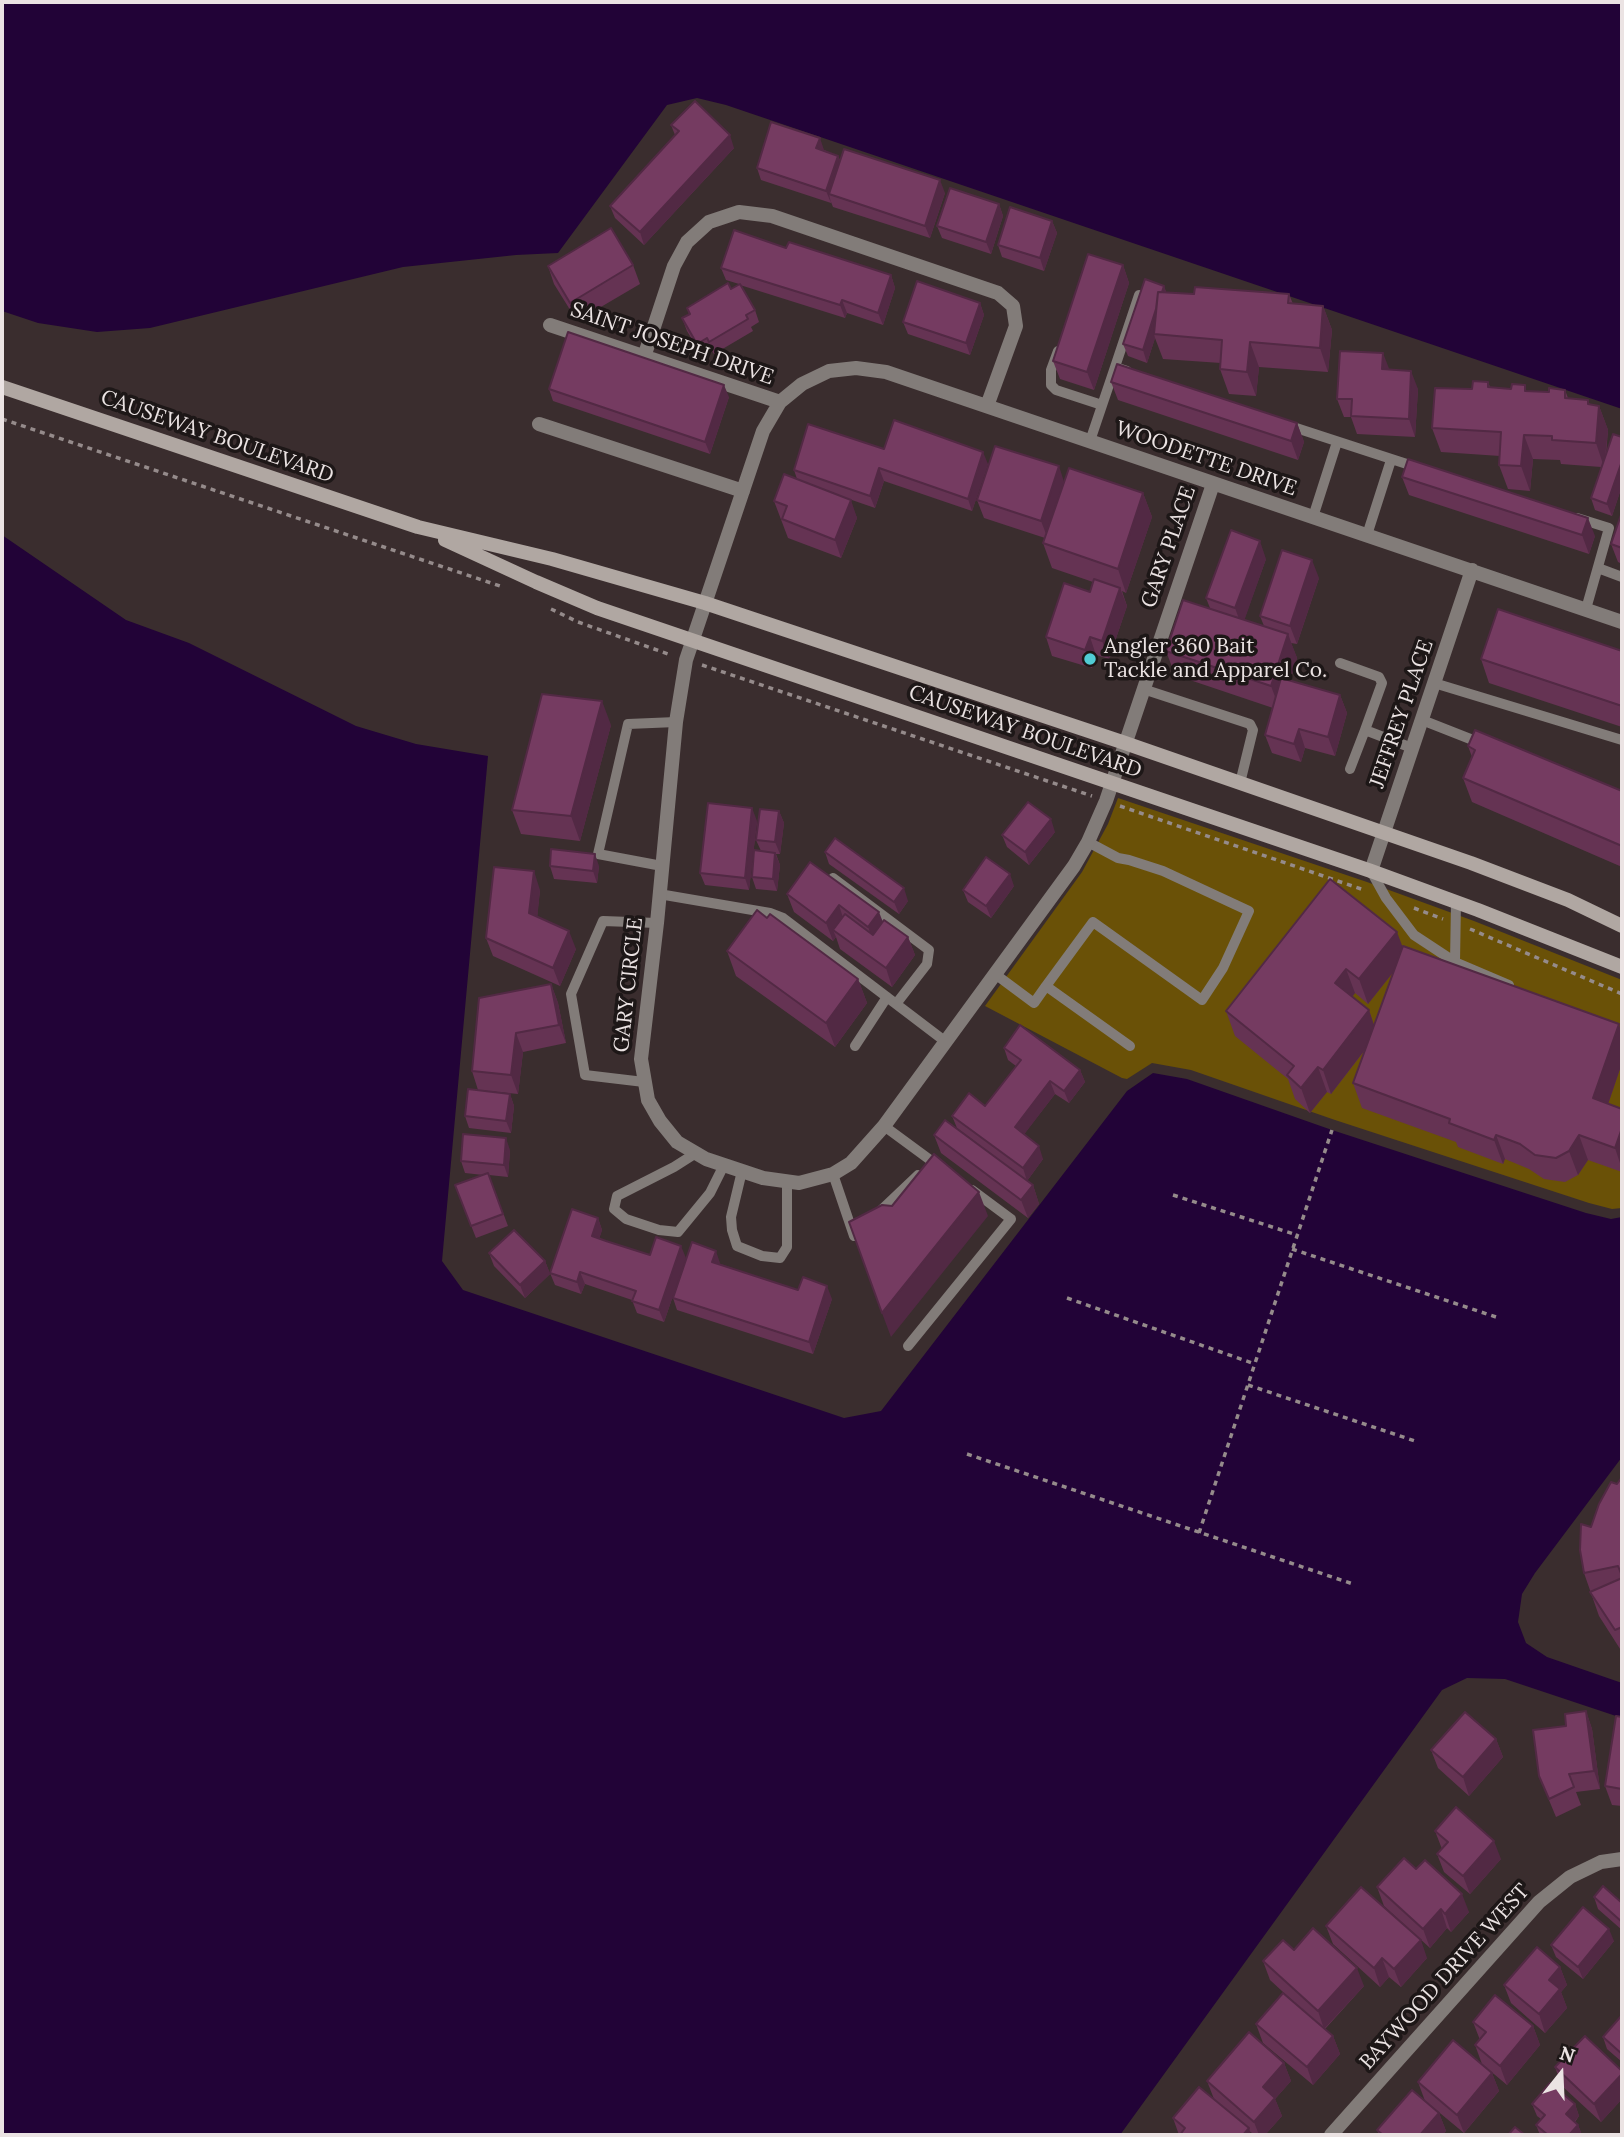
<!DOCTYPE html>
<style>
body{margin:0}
#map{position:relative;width:1624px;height:2137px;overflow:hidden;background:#3a2d2e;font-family:Lora,serif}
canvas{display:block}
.frame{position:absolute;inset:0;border:4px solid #ebe3e3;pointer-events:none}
.north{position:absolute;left:1526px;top:2039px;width:70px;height:70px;-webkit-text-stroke:5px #1d1717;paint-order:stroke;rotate:18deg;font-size:19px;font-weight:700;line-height:28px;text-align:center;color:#ebe3e3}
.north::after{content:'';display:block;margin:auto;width:24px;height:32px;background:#ebe3e3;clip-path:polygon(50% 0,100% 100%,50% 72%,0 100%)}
</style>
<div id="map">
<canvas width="1624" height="2137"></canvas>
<div class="frame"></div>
<div class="north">N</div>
</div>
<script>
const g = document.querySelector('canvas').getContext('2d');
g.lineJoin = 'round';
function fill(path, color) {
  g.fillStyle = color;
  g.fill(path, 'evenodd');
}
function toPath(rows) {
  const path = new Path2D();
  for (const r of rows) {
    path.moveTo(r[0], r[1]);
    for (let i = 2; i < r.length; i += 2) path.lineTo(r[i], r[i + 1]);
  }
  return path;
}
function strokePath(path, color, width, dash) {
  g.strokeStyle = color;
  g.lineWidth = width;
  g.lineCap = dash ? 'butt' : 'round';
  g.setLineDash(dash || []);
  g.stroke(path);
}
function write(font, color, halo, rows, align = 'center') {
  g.font = font + ' Lora,serif';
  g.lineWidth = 7;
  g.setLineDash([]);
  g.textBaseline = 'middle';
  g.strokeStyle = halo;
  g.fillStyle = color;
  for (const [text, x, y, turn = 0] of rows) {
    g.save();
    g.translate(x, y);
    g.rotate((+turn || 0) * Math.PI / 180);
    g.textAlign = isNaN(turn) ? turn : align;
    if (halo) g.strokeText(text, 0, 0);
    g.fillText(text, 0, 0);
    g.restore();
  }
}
fill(toPath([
 [1118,798,1367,882,1474,921,1622,980,1622,1208,1612,1209,1589,1203,1335,1120,1191,1070,1152,1063,1127,1079,1122,1078,985,1006,1082,872,1108,824]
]), '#6a5107');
fill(toPath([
 [2,2,1622,2,1622,409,726,105,697,98,667,105,558,253,516,255,403,267,150,328,97,332,38,323,2,311],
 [2,535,126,620,189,643,356,726,416,744,488,756,442,1261,463,1290,844,1418,881,1411,1127,1091,1153,1073,1187,1079,1332,1130,1586,1213,1611,1219,1622,1217,1622,1457,1535,1573,1522,1594,1518,1622,1526,1643,1547,1657,1622,1683,1622,1718,1505,1679,1467,1678,1442,1690,1120,2135,2,2135]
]), '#220337');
strokePath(toPath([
 [2,419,503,587],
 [551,609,578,622,671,655],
 [702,665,1092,796],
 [1120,806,1364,890],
 [1414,908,1443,919],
 [1470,929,1622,994],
 [1173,1195,1297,1235],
 [1292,1249,1499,1318],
 [1067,1298,1255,1364],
 [1248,1385,1418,1442],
 [967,1454,1353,1584],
 [1199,1533,1332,1130]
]), '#958b8b', 3.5, [5, 5]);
strokePath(toPath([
 [1058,351,1051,370,1051,385,1056,390,1102,405],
 [1115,367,1139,295],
 [1287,425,1416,467],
 [1090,441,1115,367,1127,371],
 [1313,517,1337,442],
 [1577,518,1609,528,1586,609],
 [1367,535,1391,460],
 [1598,568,1622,577],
 [1340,663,1379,677,1382,683,1365,730,1412,748],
 [1434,683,1622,740],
 [1143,689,1250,724,1253,730,1240,783],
 [1422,720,1483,744],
 [1350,769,1365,730],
 [1088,842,1118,858,1129,860,1163,871,1249,911,1223,968,1202,1000,1093,922,1046,986,1130,1046],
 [662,866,598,854,628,724,676,722],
 [1371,871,1386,898,1414,935,1455,962,1509,985],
 [833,878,929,950,927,964,896,1004],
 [659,894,770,913,783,918,946,1042],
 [1455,962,1456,902],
 [995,974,1034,1003,1046,986],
 [855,1046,887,997],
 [644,1082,585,1075,571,994,603,921,657,923],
 [884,1126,937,1165],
 [696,1153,674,1167,617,1196,614,1209,626,1219,659,1230,678,1232,710,1193,724,1165],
 [742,1171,731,1217,732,1230,737,1246,762,1256,780,1258,787,1247,787,1181],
 [833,1174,854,1236,862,1228],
 [878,1213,918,1175],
 [908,1346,1011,1219,972,1190]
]), '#827c79', 10);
strokePath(toPath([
 [550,325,780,402],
 [644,357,674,266,687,242,709,222,739,212,772,216,998,293,1013,306,1016,326,987,406],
 [539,424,743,491],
 [1213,484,1106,801,1088,842,1074,866,884,1126,851,1163,833,1174,799,1183,763,1178,706,1159,677,1142,660,1121,648,1100,641,1059,657,923,676,722,686,660,763,431,780,402,802,384,829,371,856,368,886,372,1622,622],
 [1371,871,1472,570],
 [1331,2135,1539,1902,1570,1877,1601,1862,1622,1859]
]), '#827c79', 14);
strokePath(toPath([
 [2,387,418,527,552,559,705,603,1125,743,1471,863,1568,900,1622,926],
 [445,540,536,582,597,608,1371,871,1478,910,1622,967]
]), '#b0a7a2', 14);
fill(toPath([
 [671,125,734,148,644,245,615,218,610,206,675,135],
 [824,150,838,156,840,160,945,193,930,238,833,207,831,202,831,203,761,180,757,168],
 [999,204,1003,216,991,254,942,238,937,226],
 [1052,221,1057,233,1044,271,1002,257,998,245],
 [786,248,891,275,895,288,883,325,847,313,845,318,740,285,755,310,759,322,751,327,753,331,714,354,711,350,702,356,687,331,682,318,689,314,687,308,731,289,739,284,726,280,721,268],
 [633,265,640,284,577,321,554,284,548,266],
 [1123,265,1129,283,1094,390,1060,379,1053,361],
 [1164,286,1166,292,1194,294,1289,294,1293,304,1323,306,1332,330,1328,372,1259,367,1256,396,1229,394,1220,369,1221,363,1163,359,1155,338,1147,363,1128,356,1123,344],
 [980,303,984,315,970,355,908,334,903,322],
 [1389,369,1418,389,1415,437,1357,434,1351,417,1344,417,1337,399],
 [1111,382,1297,423,1304,442,1298,460,1118,400],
 [1488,382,1490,387,1528,391,1549,392,1565,390,1568,398,1588,400,1590,405,1599,406,1608,430,1606,455,1622,437,1622,486,1612,516,1595,510,1591,498,1601,467,1561,464,1560,460,1533,459,1530,491,1508,489,1499,465,1500,456,1441,452,1432,428,1472,389],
 [549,389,729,397,710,454,553,401],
 [884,449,988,464,972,511,884,481,875,508,849,499,857,518,841,558,788,538,774,501,797,479,794,470],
 [1402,477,1595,536,1589,554,1409,495],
 [1064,482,1143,493,1152,517,1126,593,1122,591,1127,606,1109,659,1096,655,1092,668,1052,656,1046,637,1090,592,1093,582,1052,568,1043,543,1045,538,984,518,977,500],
 [1622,512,1622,564,1618,562,1611,544],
 [1266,559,1244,620,1264,626,1260,616,1319,578,1297,644,1291,643,1297,658,1290,681,1340,695,1347,713,1335,756,1305,748,1301,762,1272,753,1265,735,1273,708,1175,675,1166,651,1210,608,1206,598],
 [1622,651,1622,727,1489,683,1481,659],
 [611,725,580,841,521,834,512,810],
 [1468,746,1622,791,1622,867,1472,802,1463,778,1472,757],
 [779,811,784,823,780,854,776,854,780,865,777,891,756,889,752,877,761,851,756,840],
 [757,821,749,890,705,885,700,873],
 [1055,832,1029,865,1007,847,1002,835],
 [825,852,908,901,899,914,829,864],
 [810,862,883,922,908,937,915,955,892,987,840,949,836,937,833,941,794,912,787,894],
 [550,866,599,866,597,883,554,879],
 [1014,886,991,918,968,902,963,890],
 [540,890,537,917,576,949,560,986,493,956,486,938],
 [1403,948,1622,1034,1622,1063,1608,1104,1622,1128,1622,1172,1588,1160,1578,1175,1565,1182,1544,1179,1529,1169,1505,1159,1503,1164,1458,1147,1456,1142,1362,1108,1353,1083,1365,1050,1331,1094,1327,1092,1310,1113,1295,1099,1288,1079,1235,1036,1226,1011],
 [1394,971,1374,1026,1369,1010,1352,997,1355,993,1368,1004],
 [727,951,858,979,867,1003,835,1047,736,976],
 [551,984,558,1003,566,1043,523,1052,518,1094,478,1090,472,1071],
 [1004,1048,1080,1070,1085,1082,1069,1103,1055,1094,1024,1134,1043,1159,1027,1181,957,1128,952,1116,985,1106,1016,1066,1008,1060],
 [510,1094,514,1106,511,1133,469,1128,465,1116],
 [934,1135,1033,1185,1039,1204,1028,1218,941,1153],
 [510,1150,508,1177,489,1175,508,1226,476,1238,455,1185,483,1175,465,1173,461,1161],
 [598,1218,602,1230,599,1239,650,1255,686,1258,664,1322,637,1313,632,1300,585,1284,581,1294,555,1285,550,1273],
 [489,1253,545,1261,550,1274,525,1298,494,1266],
 [720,1263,720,1264,798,1290,832,1299,813,1354,677,1310,673,1298],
 [1622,1477,1622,1652,1599,1616,1584,1573,1591,1527],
 [1586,1711,1592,1729,1600,1789,1576,1792,1581,1805,1556,1817,1539,1776,1566,1726],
 [1622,1717,1622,1806,1612,1805,1605,1786],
 [1496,1739,1503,1757,1469,1796,1438,1768,1431,1750],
 [1435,1831,1501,1859,1470,1894,1444,1872,1437,1854,1442,1849],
 [1416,1869,1469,1912,1451,1932,1447,1928,1430,1948,1384,1906,1377,1887],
 [1594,1897,1622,1903,1622,1930,1598,1909],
 [1326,1926,1427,1958,1401,1987,1389,1977,1380,1987,1333,1944],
 [1614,1941,1583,1979,1556,1957,1551,1945],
 [1294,1950,1364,1986,1325,2029,1333,2036,1340,2054,1313,2085,1263,2043,1256,2024,1307,2014,1270,1980,1263,1961],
 [1560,1967,1567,1985,1561,1992,1567,2008,1545,2033,1511,2003,1504,1985],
 [1622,2015,1622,2062,1607,2049,1603,2037],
 [1473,2022,1533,2026,1540,2045,1507,2085,1482,2064,1475,2045,1480,2040],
 [1284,2063,1291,2081,1275,2099,1282,2116,1265,2135,1255,2135,1249,2131,1251,2135,1179,2135,1173,2118,1214,2099,1207,2081],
 [1555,2067,1622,2071,1622,2099,1601,2122,1562,2086],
 [1492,2073,1499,2091,1464,2133,1429,2104,1439,2113,1446,2131,1442,2135,1379,2135,1377,2130,1425,2101,1418,2082],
 [1532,2104,1575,2104,1579,2116,1575,2122,1578,2125,1582,2135,1540,2135,1536,2125,1541,2119,1537,2116]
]), '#653353');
fill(toPath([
 [730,135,734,148,644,245,640,232],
 [820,138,824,150,821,160,816,148],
 [838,156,842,168,829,194,831,203,826,191],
 [940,180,945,193,930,238,925,226],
 [999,204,1003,216,991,254,986,242],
 [1052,221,1057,233,1044,271,1040,258],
 [1123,265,1129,283,1094,390,1087,372],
 [891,275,895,288,883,325,878,313],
 [1164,286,1168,298,1154,334,1155,338,1147,363,1143,350],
 [842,300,847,313,845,318,840,305],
 [980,303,984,315,970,355,966,343],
 [1323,306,1332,330,1328,372,1320,348],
 [1250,342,1259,367,1256,396,1247,372],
 [1383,353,1390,371,1382,369],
 [1411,371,1418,389,1415,437,1409,419],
 [724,385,729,397,710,454,705,442],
 [1599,406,1608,430,1604,467,1596,443],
 [1297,423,1304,442,1298,460,1291,441],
 [1524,435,1533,459,1530,491,1521,466],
 [983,452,988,464,972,511,968,499],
 [1622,461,1622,486,1612,516,1607,504],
 [1059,466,1065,485,1048,539,1041,521],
 [879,468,884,481,875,508,870,496],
 [1143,493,1152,517,1126,593,1118,569],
 [851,500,857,518,841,558,835,540],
 [1588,518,1595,536,1589,554,1582,535],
 [1260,541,1266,559,1242,627,1235,608],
 [1312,560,1319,578,1297,644,1290,626],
 [1120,588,1127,606,1109,659,1102,641],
 [1288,634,1297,658,1280,710,1271,686],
 [1090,637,1096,655,1092,668,1085,650],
 [1340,695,1347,713,1335,756,1328,737],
 [602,701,611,725,580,841,571,816],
 [1299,729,1305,748,1301,762,1294,744],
 [752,808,757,821,749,890,745,878],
 [779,811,784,823,780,854,775,842],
 [1051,819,1055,832,1029,865,1025,852],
 [775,853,780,865,777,891,773,879],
 [595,854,599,866,597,883,593,871],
 [534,871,540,890,536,931,529,913],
 [1010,874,1014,886,991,918,986,906],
 [904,888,908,901,899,914,894,902],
 [839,905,845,924,833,930,836,937,833,941,826,923],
 [879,912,886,930,875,946,868,927],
 [569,931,576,949,560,986,553,968],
 [1397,932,1406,956,1368,1004,1359,979],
 [908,937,915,955,892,987,886,968],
 [1346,969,1355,993,1344,1008,1335,983],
 [858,979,867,1003,835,1047,826,1023],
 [551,984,558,1003,566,1043,559,1025],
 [1369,1010,1377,1034,1331,1094,1323,1070],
 [1619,1024,1622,1034,1622,1063,1602,1122,1593,1098],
 [516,1033,523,1052,518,1094,511,1075],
 [1318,1067,1327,1092,1310,1113,1301,1088],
 [1080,1070,1085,1082,1069,1103,1064,1091],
 [1050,1081,1055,1094,1020,1140,1015,1127],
 [510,1094,514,1106,511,1133,506,1121],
 [1622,1128,1622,1169,1615,1148],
 [1496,1135,1505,1159,1503,1164,1494,1140],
 [1579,1135,1588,1160,1578,1175,1569,1151],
 [506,1138,510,1150,508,1177,504,1165],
 [1039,1146,1043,1159,1027,1181,1023,1168],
 [1033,1185,1039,1204,1028,1218,1021,1200],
 [979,1192,988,1216,891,1337,882,1313],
 [598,1218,602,1230,596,1249,592,1236],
 [681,1246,686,1258,664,1322,659,1310],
 [716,1251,720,1263,717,1274,712,1262],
 [545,1261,550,1274,525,1298,520,1285],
 [580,1272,585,1284,581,1294,577,1282],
 [827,1286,832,1299,813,1354,809,1342],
 [1586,1711,1592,1729,1600,1789,1594,1771],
 [1496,1739,1503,1757,1469,1796,1463,1777],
 [1494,1841,1501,1859,1470,1894,1463,1876],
 [1462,1894,1469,1912,1451,1932,1445,1914],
 [1441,1909,1447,1928,1430,1948,1423,1929],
 [1609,1929,1614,1941,1583,1979,1578,1967],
 [1421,1940,1427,1958,1401,1987,1394,1969],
 [1382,1958,1389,1977,1380,1987,1374,1968],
 [1560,1967,1567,1985,1561,1992,1567,2008,1545,2033,1539,2014,1549,1980],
 [1357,1968,1364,1986,1324,2029,1318,2011],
 [1533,2026,1540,2045,1507,2085,1500,2066],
 [1333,2036,1340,2054,1313,2085,1307,2067],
 [1284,2063,1291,2081,1275,2099,1282,2116,1265,2135,1259,2135,1254,2122,1263,2087],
 [1492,2073,1499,2091,1464,2133,1457,2115],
 [1622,2074,1622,2099,1601,2122,1594,2104],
 [1575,2104,1579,2116,1570,2127,1566,2114],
 [1439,2113,1446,2131,1442,2135,1420,2135],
 [1578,2125,1582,2135,1569,2135],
 [1249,2128,1251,2135,1243,2135]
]), '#522944');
const building = toPath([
 [695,101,730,135,640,232,610,206,679,131,671,125,695,101],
 [771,122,820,138,816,148,838,156,826,191,757,168,771,122],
 [844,149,940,180,925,226,829,194,844,149],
 [950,188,999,204,986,242,937,226,950,188],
 [1010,207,1052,221,1040,258,998,245,1010,207],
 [611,228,633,265,570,303,548,266,611,228],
 [734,230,786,248,789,242,891,275,878,313,842,300,840,305,721,268,734,230],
 [1088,254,1123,265,1087,372,1053,361,1088,254],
 [1145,279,1164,286,1162,292,1158,292,1156,309,1143,350,1123,344,1145,279],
 [917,281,980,303,966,343,903,322,917,281],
 [728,283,731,289,740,284,755,310,746,315,748,319,709,342,707,338,697,344,682,318,690,314,687,308,728,283],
 [1195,287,1289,294,1288,303,1323,306,1320,348,1250,342,1247,372,1220,369,1222,340,1154,334,1158,292,1194,294,1195,287],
 [568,332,724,385,705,442,549,389,568,332],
 [1340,351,1383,353,1382,369,1411,371,1409,419,1351,416,1352,399,1337,399,1340,351],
 [1117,364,1297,423,1291,441,1111,382,1117,364],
 [1473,381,1488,382,1488,387,1511,389,1512,384,1525,385,1525,391,1549,392,1549,388,1565,390,1565,398,1588,400,1588,404,1599,406,1596,443,1552,440,1552,436,1524,435,1521,466,1499,465,1501,432,1432,428,1435,388,1472,389,1473,381],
 [894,420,983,452,968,499,879,468,870,496,794,470,808,424,884,449,894,420],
 [1613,434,1622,437,1622,461,1607,504,1591,498,1613,434],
 [995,446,1059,466,1041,521,977,500,995,446],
 [1408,459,1588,518,1582,535,1402,477,1408,459],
 [1069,468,1143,493,1118,569,1043,543,1069,468],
 [784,474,851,500,835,540,782,519,787,506,774,501,784,474],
 [1622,512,1622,548,1611,544,1622,512],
 [1231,530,1260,541,1235,608,1206,598,1231,530],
 [1282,550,1312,560,1290,626,1260,616,1282,550],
 [1094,579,1120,588,1102,641,1090,637,1085,650,1046,637,1064,583,1090,592,1094,579],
 [1183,600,1288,634,1271,686,1166,651,1183,600],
 [1498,609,1622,651,1622,706,1481,659,1498,609],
 [1281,678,1340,695,1328,737,1299,729,1294,744,1265,735,1281,678],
 [542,694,602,701,571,816,512,810,542,694],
 [1475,730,1622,791,1622,846,1463,778,1475,750,1468,746,1475,730],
 [1028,802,1051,819,1025,852,1002,835,1028,802],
 [708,803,752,808,745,878,700,873,708,803],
 [760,809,779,811,775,842,756,840,760,809],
 [835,838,904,888,894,902,825,852,835,838],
 [551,849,595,854,593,871,550,866,551,849],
 [754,850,775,853,773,879,752,877,754,850],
 [986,857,1010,874,986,906,963,890,986,857],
 [810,862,879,912,868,927,839,905,826,923,787,894,810,862],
 [494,867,534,871,529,913,569,931,553,968,486,938,494,867],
 [1330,879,1397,932,1359,979,1346,969,1335,983,1369,1010,1323,1070,1318,1067,1301,1088,1287,1075,1294,1066,1226,1011,1330,879],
 [757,910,767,918,770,914,858,979,826,1023,727,951,757,910],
 [845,914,873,935,884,920,908,937,886,968,833,930,845,914],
 [1403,946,1619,1024,1593,1098,1622,1109,1622,1128,1615,1148,1579,1135,1569,1151,1556,1158,1535,1155,1520,1144,1496,1135,1494,1140,1449,1123,1450,1119,1353,1083,1403,946],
 [551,984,559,1025,516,1033,511,1075,472,1071,479,998,551,984],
 [1020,1025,1080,1070,1064,1091,1050,1081,1015,1127,1039,1146,1023,1168,952,1116,969,1093,985,1106,1021,1060,1004,1048,1020,1025],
 [468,1089,510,1094,506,1121,465,1116,468,1089],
 [945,1120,1033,1185,1021,1200,934,1135,945,1120],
 [463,1134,506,1138,504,1165,461,1161,463,1134],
 [934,1154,979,1192,882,1313,849,1222,882,1205,892,1206,934,1154],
 [488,1173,503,1214,471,1226,455,1185,488,1173],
 [572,1209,598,1218,592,1236,606,1241,650,1255,656,1237,681,1246,659,1310,632,1301,636,1291,580,1272,577,1282,550,1273,572,1209],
 [514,1230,545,1261,520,1285,489,1253,514,1230],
 [692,1242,716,1251,712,1262,798,1290,803,1277,827,1286,809,1342,673,1298,692,1242],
 [1622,1477,1622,1576,1618,1566,1584,1573,1580,1550,1581,1524,1591,1527,1599,1504,1611,1482,1617,1484,1622,1477],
 [1622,1578,1622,1627,1615,1630,1590,1592,1622,1578],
 [1586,1711,1594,1771,1569,1774,1574,1787,1549,1799,1539,1776,1533,1730,1566,1726,1565,1714,1586,1711],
 [1465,1712,1496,1739,1463,1777,1431,1750,1465,1712],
 [1616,1716,1622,1717,1622,1789,1605,1786,1616,1716],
 [1456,1807,1494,1841,1463,1876,1437,1854,1448,1842,1435,1831,1456,1807],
 [1404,1858,1416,1869,1425,1860,1462,1894,1445,1914,1441,1909,1423,1929,1377,1887,1404,1858],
 [1603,1886,1622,1903,1622,1922,1594,1897,1603,1886],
 [1361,1887,1421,1940,1394,1969,1382,1958,1374,1968,1326,1926,1361,1887],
 [1583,1907,1609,1929,1578,1967,1551,1945,1583,1907],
 [1313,1928,1357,1968,1318,2011,1263,1961,1283,1940,1294,1950,1313,1928],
 [1537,1947,1560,1967,1549,1980,1560,1989,1539,2014,1504,1985,1537,1947],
 [1283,1993,1333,2036,1307,2067,1256,2024,1283,1993],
 [1495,1995,1533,2026,1500,2066,1475,2045,1486,2032,1473,2022,1495,1995],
 [1622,2015,1622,2054,1603,2037,1622,2015],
 [1249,2032,1284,2063,1263,2087,1275,2098,1254,2122,1207,2081,1249,2032],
 [1585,2036,1622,2071,1622,2074,1594,2104,1555,2067,1585,2036],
 [1453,2040,1492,2073,1457,2115,1418,2082,1453,2040],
 [1550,2083,1575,2104,1566,2114,1578,2125,1569,2135,1548,2135,1536,2125,1545,2115,1532,2104,1550,2083],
 [1199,2087,1249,2128,1243,2135,1180,2135,1185,2128,1173,2118,1199,2087],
 [1412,2090,1439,2113,1420,2135,1383,2135,1377,2130,1412,2090],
 [1515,2127,1525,2135,1508,2135,1515,2127]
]);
fill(building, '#753b61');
strokePath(building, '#522944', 2);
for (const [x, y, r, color] of [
 [1090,659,7,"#51ccd5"]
]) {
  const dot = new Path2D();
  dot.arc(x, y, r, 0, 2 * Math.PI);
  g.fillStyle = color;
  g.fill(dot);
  strokePath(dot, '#1d1717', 2.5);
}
write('21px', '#ebe3e3', '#1d1717', [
 ["SAINT JOSEPH DRIVE",672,344,19],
 ["CAUSEWAY BOULEVARD",217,437,19],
 ["WOODETTE DRIVE",1206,459,19],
 ["GARY PLACE",1169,547,-71],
 ["JEFFREY PLACE",1402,714,-71],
 ["CAUSEWAY BOULEVARD",1025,732,19],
 ["GARY CIRCLE",629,985,-84],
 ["BAYWOOD DRIVE WEST",1445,1977,-48]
]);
write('21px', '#ebe3e3', '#1d1717', [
 ["Angler 360 Bait",1104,647],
 ["Tackle and Apparel Co.",1104,671]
], 'left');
</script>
